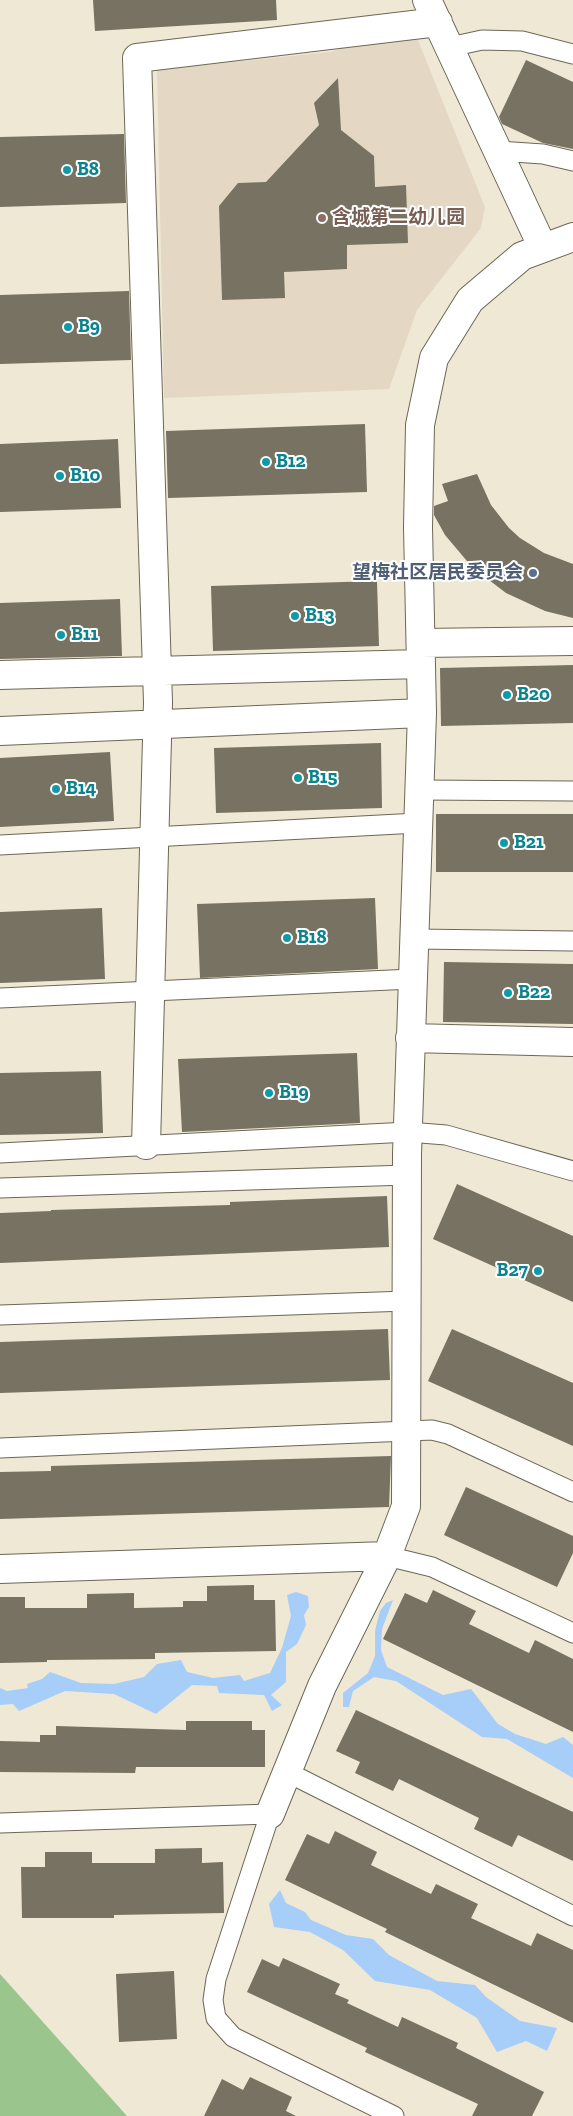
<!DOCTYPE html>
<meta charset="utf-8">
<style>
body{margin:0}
canvas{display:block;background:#eee8d4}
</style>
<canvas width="573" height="2116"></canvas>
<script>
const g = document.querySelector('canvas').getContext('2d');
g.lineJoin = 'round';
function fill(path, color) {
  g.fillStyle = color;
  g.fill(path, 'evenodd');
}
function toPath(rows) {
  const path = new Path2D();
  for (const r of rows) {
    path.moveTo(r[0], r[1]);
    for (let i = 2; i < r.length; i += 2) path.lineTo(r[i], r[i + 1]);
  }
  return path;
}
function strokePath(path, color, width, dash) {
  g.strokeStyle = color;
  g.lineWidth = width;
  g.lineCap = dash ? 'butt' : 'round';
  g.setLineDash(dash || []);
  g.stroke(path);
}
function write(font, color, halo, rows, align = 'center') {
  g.font = font + ' "Zilla Slab","Noto Sans SC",serif';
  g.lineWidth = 4;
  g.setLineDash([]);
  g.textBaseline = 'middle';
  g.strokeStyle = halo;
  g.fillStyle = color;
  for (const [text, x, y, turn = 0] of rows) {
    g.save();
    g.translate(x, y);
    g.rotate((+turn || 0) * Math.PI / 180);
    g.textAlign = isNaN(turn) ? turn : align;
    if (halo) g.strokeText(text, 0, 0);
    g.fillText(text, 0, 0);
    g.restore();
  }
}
fill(toPath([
 [394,31,418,40,485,207,481,228,417,310,389,389,164,398,157,70,330,52]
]), '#e4d8c5');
fill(toPath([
 [0,1974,127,2116,0,2116]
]), '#9ac68e');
fill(toPath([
 [296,1592,308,1596,309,1607,304,1615,306,1625,297,1644,286,1652,286,1682,271,1695,282,1705,272,1711,264,1695,219,1693,217,1686,192,1685,156,1714,114,1694,65,1691,19,1711,13,1704,0,1705,0,1688,7,1691,28,1688,27,1684,42,1679,50,1672,81,1683,114,1684,144,1677,157,1664,181,1660,187,1672,213,1678,240,1675,244,1681,270,1673,282,1648,291,1616,287,1595],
 [393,1600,382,1629,381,1650,387,1667,443,1695,471,1689,498,1724,515,1734,546,1744,563,1737,573,1745,573,1778,507,1739,482,1737,396,1681,374,1677,353,1691,349,1707,343,1707,343,1693,368,1673,375,1656,375,1631,380,1611,386,1603],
 [280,1890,286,1903,305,1912,311,1920,346,1935,373,1939,389,1955,437,1981,475,1985,486,1997,520,2021,557,2028,547,2051,526,2041,497,2052,477,2018,430,1990,375,1981,343,1950,310,1932,274,1927,269,1904]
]), '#a6cef8');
fill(toPath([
 [93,0,276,0,277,20,95,31],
 [526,60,573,82,573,149,543,143,502,124,499,117],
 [338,78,341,130,374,156,375,187,406,185,408,243,347,245,347,269,284,272,285,298,222,300,219,206,238,183,266,182,319,125,314,103],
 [124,134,126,203,0,207,0,137],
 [129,291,131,360,0,364,0,295],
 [365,424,367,492,168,498,166,431],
 [118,439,121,508,0,512,0,444],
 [477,474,491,505,509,528,520,538,544,553,573,564,573,618,545,611,506,593,472,567,445,535,434,515,434,506,448,501,442,484],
 [377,581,379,646,213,651,211,586],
 [120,599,122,656,0,659,0,603],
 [573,665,573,723,441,726,440,668],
 [381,743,382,808,216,813,214,748],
 [110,752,114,821,0,827,0,758],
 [436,814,573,814,573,872,436,872],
 [375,898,378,969,200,978,197,904],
 [102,908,105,979,0,983,0,912],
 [444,962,573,964,573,1024,443,1022],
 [357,1053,360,1123,182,1132,178,1059],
 [101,1071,103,1133,0,1135,0,1073],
 [457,1184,573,1236,573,1302,433,1239],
 [387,1196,389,1247,0,1263,0,1213,51,1211,51,1210,230,1205,230,1202],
 [388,1329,390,1380,0,1393,0,1342],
 [452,1329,573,1383,573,1446,428,1381],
 [391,1456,389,1507,0,1519,0,1472,51,1471,51,1466],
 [466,1487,573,1536,573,1553,557,1587,444,1535],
 [254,1585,254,1600,275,1600,276,1651,155,1653,155,1659,47,1660,47,1662,0,1663,0,1597,25,1597,25,1608,87,1608,87,1594,134,1593,134,1608,183,1607,183,1601,207,1601,207,1586],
 [433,1590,476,1611,469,1624,529,1653,535,1640,573,1659,573,1732,383,1639,405,1593,427,1603],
 [356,1710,573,1812,573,1861,518,1835,512,1847,474,1829,479,1818,399,1779,393,1791,355,1773,360,1762,336,1751],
 [186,1721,252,1721,252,1730,265,1730,265,1767,136,1767,135,1773,0,1772,0,1741,40,1742,40,1735,56,1735,56,1726,186,1730],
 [335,1831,377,1852,371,1865,431,1894,436,1884,478,1904,471,1918,531,1946,537,1933,573,1950,573,2023,385,1932,387,1929,285,1880,307,1834,329,1844],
 [202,1848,202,1863,223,1862,224,1913,114,1915,114,1918,22,1918,21,1867,45,1867,45,1852,92,1852,92,1863,155,1863,155,1849],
 [283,1958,340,1984,335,1994,349,2000,347,2003,398,2027,402,2017,458,2043,456,2048,544,2092,532,2116,472,2116,478,2104,365,2052,367,2048,247,1992,262,1959,279,1967],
 [174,1971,177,2039,119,2042,116,1974],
 [250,2077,292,2097,286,2111,296,2116,204,2116,222,2079,243,2090]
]), '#777261');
const service = toPath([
 [450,47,482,40,522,41,573,54],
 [498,151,543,154,573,161],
 [419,790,573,791],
 [0,845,418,823],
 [414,939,573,941],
 [0,998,412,979],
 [0,1153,408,1132,446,1135,573,1171],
 [0,1188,407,1175],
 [0,1315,407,1301],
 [0,1448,432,1430,448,1434,573,1492],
 [387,1556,432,1567,573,1633],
 [287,1772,573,1916],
 [0,1823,270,1814,216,1979,213,2000,216,2018,233,2037,394,2116]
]);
const minor = toPath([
 [427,0,543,248],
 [421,643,573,641],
 [0,675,421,664],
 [0,731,422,713],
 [410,1038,573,1042],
 [146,1145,158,702,137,58,438,22],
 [0,1569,387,1556],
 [270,1814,322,1686,387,1556,406,1506,407,1154,422,713,418,527,420,425,434,358,470,300,522,256,573,237]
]);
strokePath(service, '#6c6756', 21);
strokePath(minor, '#6c6756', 30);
strokePath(service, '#fff', 19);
strokePath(minor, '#fff', 28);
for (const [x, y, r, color] of [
 [67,170,5,"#0f9aa8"],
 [322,218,5,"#8d6e63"],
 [68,327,5,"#0f9aa8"],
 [266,462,5,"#0f9aa8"],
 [60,476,5,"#0f9aa8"],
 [533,573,5,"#5c6f8a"],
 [295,616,5,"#0f9aa8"],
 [61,635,5,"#0f9aa8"],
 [507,695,5,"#0f9aa8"],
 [298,778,5,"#0f9aa8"],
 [56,789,5,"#0f9aa8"],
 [504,843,5,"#0f9aa8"],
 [287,938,5,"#0f9aa8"],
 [508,993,5,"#0f9aa8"],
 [269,1093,5,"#0f9aa8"],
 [538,1271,5,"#0f9aa8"]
]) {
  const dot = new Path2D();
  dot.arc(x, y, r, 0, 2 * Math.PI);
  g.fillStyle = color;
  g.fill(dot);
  strokePath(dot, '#fff', 2);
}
write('bold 19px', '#0d838f', '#fff', [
 ["B8",77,170],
 ["B9",78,327],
 ["B12",276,462],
 ["B10",70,476],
 ["B13",305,616],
 ["B11",71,635],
 ["B20",517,695],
 ["B15",308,778],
 ["B14",66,789],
 ["B21",514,843],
 ["B18",297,938],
 ["B22",518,993],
 ["B19",279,1093],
 ["B27",528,1271,"right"]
], 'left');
write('bold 19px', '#785e54', '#fff', [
 ["含城第二幼儿园",332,218]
], 'left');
write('bold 19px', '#4e5e75', '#fff', [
 ["望梅社区居民委员会",523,573]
], 'right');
</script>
